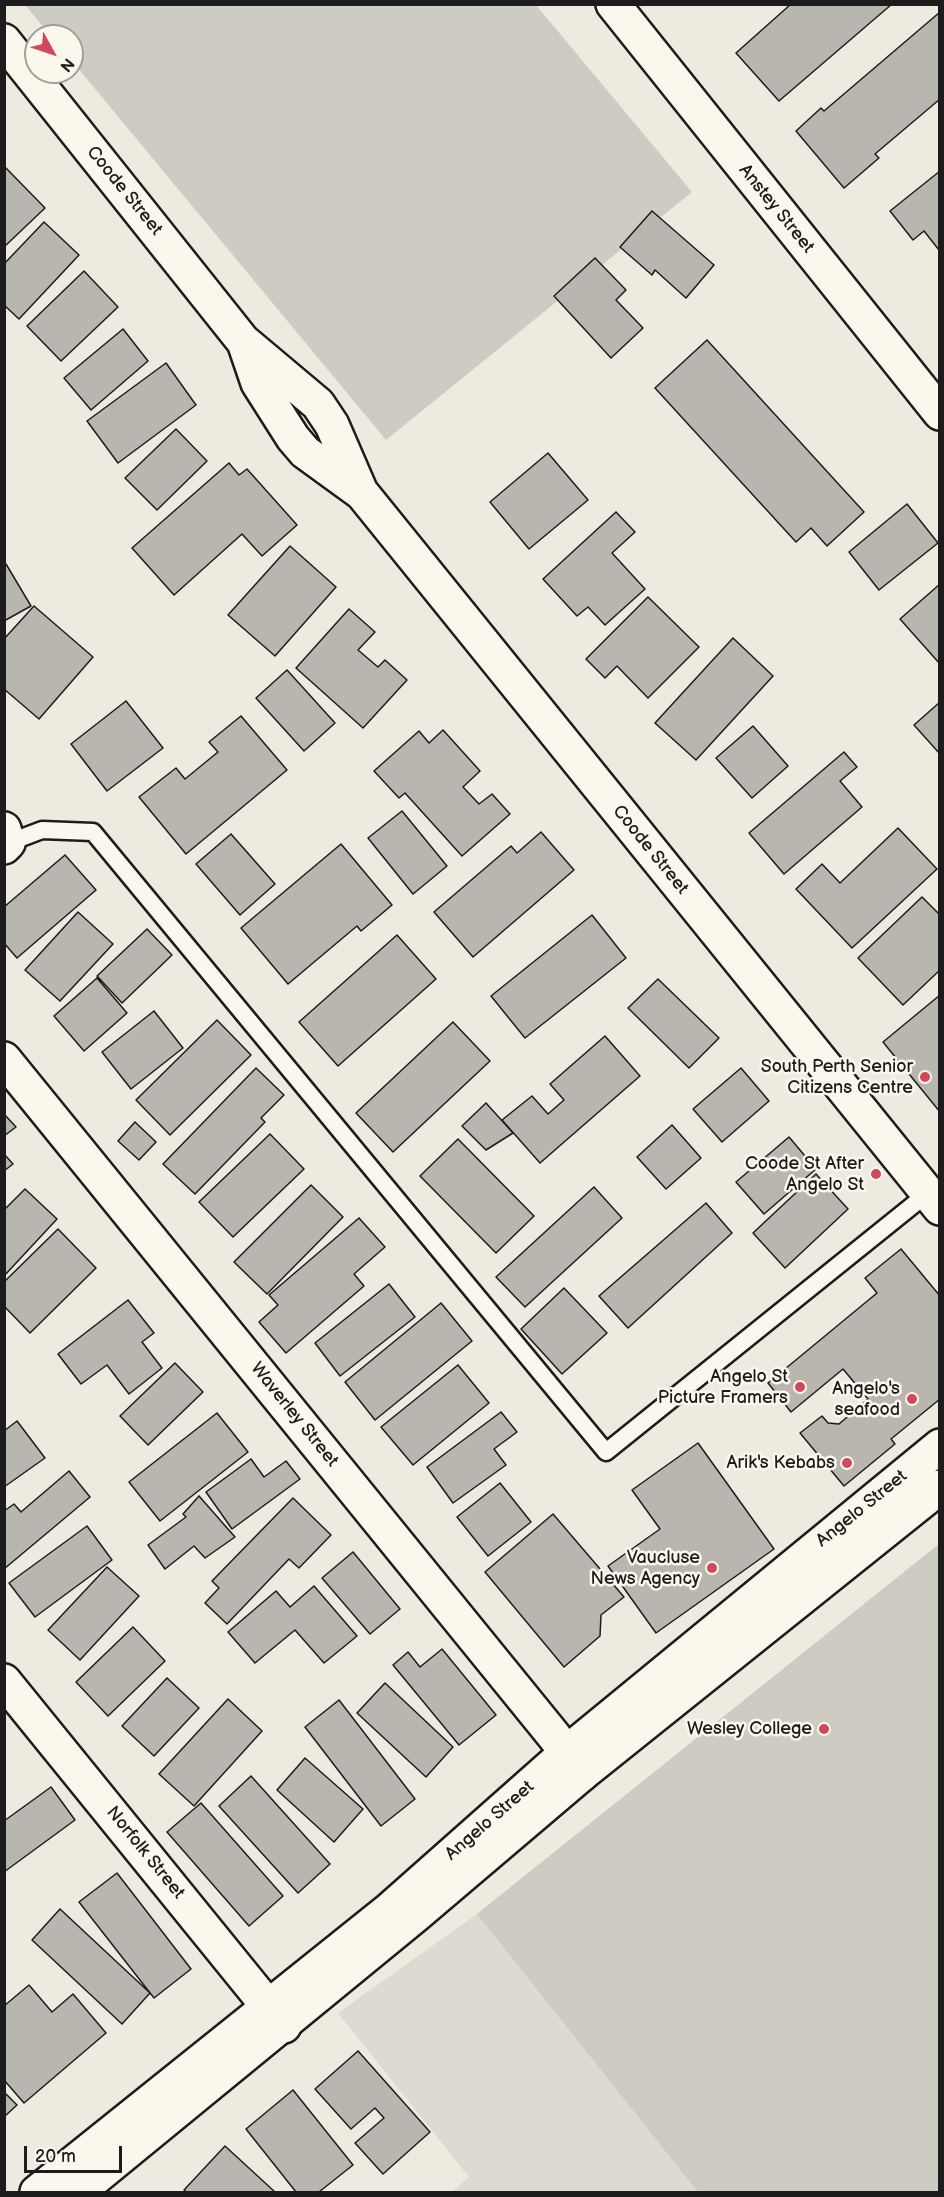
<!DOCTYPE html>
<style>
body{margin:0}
#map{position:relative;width:944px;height:2197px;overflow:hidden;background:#eeeadf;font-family:"Balsamiq Sans",sans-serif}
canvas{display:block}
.frame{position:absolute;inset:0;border:6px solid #1c1c1c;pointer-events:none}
.north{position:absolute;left:24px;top:24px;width:60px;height:60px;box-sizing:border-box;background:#fbf7ec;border:2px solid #a29f99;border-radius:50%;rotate:130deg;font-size:16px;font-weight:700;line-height:24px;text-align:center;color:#1c1c1c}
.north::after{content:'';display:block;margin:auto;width:21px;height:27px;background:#d1495b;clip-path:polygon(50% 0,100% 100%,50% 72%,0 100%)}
.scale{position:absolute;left:24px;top:2146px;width:98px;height:27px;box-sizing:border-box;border:3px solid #1c1c1c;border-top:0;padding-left:8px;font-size:18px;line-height:21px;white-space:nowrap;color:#1c1c1c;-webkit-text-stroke:4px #fbf7ec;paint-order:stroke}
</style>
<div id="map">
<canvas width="944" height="2197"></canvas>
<div class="frame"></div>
<div class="north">N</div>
<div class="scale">20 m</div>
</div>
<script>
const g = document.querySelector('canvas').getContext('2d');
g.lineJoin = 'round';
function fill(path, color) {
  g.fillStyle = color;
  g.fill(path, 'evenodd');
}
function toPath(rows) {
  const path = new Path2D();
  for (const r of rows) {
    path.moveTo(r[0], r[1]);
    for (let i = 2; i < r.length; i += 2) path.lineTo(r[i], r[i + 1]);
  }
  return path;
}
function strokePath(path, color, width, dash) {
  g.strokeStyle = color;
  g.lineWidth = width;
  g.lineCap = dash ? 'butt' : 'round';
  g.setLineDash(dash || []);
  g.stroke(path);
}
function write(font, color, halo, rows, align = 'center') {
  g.font = font + ' "Balsamiq Sans",sans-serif';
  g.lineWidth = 5;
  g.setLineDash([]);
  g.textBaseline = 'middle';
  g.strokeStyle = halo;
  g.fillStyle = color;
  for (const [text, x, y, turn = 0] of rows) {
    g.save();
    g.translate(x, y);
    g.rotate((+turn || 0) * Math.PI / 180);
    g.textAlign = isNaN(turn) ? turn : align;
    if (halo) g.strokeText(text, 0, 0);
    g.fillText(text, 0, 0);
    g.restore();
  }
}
fill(toPath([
 [939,1544,939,2192,452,2192,469,2177,338,2013,477,1914]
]), '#dedad1');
fill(toPath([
 [25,5,536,5,692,192,386,440,72,61,72,36,51,36],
 [939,1544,939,2190,936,2192,698,2192,477,1914]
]), '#ceccc2');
const building = toPath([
 [791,4,892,4,779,101,736,53,791,4],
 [940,12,940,99,875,154,879,158,844,188,796,131,821,108,824,111,940,12],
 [4,166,45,208,4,247,4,166],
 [940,171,940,250,939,250,924,231,913,240,890,211,940,171],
 [652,211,714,265,686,298,655,270,652,275,620,247,652,211],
 [44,222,79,255,19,319,4,305,4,264,44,222],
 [595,258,626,290,616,300,643,328,611,358,554,296,595,258],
 [84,271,118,307,61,361,27,326,84,271],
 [123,329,148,361,91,410,64,378,123,329],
 [707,340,864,512,827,546,811,528,796,542,655,388,707,340],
 [166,363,196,405,118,463,87,421,166,363],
 [176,429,207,461,157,510,125,478,176,429],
 [548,453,588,500,529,549,490,502,548,453],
 [229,463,239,475,247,469,297,525,262,556,242,534,174,595,132,548,229,463],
 [907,504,938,543,879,590,849,552,907,504],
 [616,512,635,532,612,553,645,589,605,625,588,607,577,616,543,579,616,512],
 [290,546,336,587,275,656,228,615,290,546],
 [6,564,31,606,4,621,4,565,6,564],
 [940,584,940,664,900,619,940,584],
 [648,597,699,647,648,698,617,666,605,678,586,659,648,597],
 [34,606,93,657,39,719,4,689,4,639,34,606],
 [349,609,375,632,358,650,378,667,385,660,407,680,363,728,296,668,349,609],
 [733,638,773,676,696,760,655,723,733,638],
 [287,670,335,723,304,751,256,698,287,670],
 [126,701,163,748,107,791,71,744,126,701],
 [940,702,940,754,914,725,940,702],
 [241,716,287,770,186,854,139,797,176,768,185,779,218,752,209,742,241,716],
 [753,726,788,766,752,798,716,758,753,726],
 [443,730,480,771,463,787,479,804,492,794,510,814,462,856,405,793,399,798,374,771,419,731,429,743,443,730],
 [844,752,857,767,840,781,862,807,784,874,749,833,844,752],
 [402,811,447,866,413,894,368,838,402,811],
 [898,828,937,869,852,948,796,889,822,864,840,883,898,828],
 [541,832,574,870,473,957,434,912,511,846,517,853,541,832],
 [231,834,275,884,240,915,196,864,231,834],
 [341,844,392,905,361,931,357,926,288,984,241,928,341,844],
 [65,855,96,890,17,958,4,943,4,907,65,855],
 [922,897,940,915,940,970,903,1005,858,958,922,897],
 [78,912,113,944,60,1001,25,970,78,912],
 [592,915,626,958,525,1038,491,996,592,915],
 [147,929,172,955,122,1003,97,976,147,929],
 [397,935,436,979,338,1066,299,1022,397,935],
 [97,978,127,1013,84,1051,54,1016,97,978],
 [658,979,719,1038,689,1068,628,1008,658,979],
 [940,995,940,1112,883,1042,940,995],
 [154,1011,183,1048,131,1089,102,1052,154,1011],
 [217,1020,251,1055,170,1135,136,1100,217,1020],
 [453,1022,490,1061,393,1152,356,1113,453,1022],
 [605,1036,640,1076,540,1163,502,1120,532,1096,548,1114,564,1100,550,1084,605,1036],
 [256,1068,284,1095,261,1118,265,1122,195,1194,163,1164,256,1068],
 [741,1068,769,1101,722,1142,693,1109,741,1068],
 [486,1103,513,1133,486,1150,462,1126,486,1103],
 [4,1114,16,1127,4,1136,4,1114],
 [135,1122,156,1142,139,1160,118,1141,135,1122],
 [672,1125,701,1158,666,1189,637,1157,672,1125],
 [270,1134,304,1169,233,1237,199,1202,270,1134],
 [789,1137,816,1169,764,1214,736,1182,789,1137],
 [458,1139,534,1216,496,1253,420,1176,458,1139],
 [4,1154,13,1164,4,1171,4,1154],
 [816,1174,848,1209,785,1268,753,1233,816,1174],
 [311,1185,343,1217,267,1294,234,1262,311,1185],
 [594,1187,622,1218,525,1307,496,1277,594,1187],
 [25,1189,57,1219,4,1276,4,1210,25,1189],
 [706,1203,732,1233,628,1328,599,1296,706,1203],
 [359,1218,385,1247,354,1274,364,1286,286,1353,259,1322,278,1305,269,1295,359,1218],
 [58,1229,96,1268,30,1333,4,1306,4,1282,58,1229],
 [901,1249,940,1296,940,1399,891,1439,895,1444,844,1486,800,1433,822,1416,828,1423,839,1424,868,1399,843,1369,791,1412,768,1383,877,1293,865,1278,901,1249],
 [389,1284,415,1317,340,1376,315,1343,389,1284],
 [564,1288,607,1333,562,1374,521,1329,564,1288],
 [128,1300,154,1333,142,1342,162,1368,129,1394,107,1365,81,1384,58,1354,128,1300],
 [441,1303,472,1341,375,1420,345,1382,441,1303],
 [175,1363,203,1392,148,1445,120,1416,175,1363],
 [458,1365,489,1403,413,1465,381,1427,458,1365],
 [501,1412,517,1432,494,1449,506,1465,453,1503,427,1467,501,1412],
 [217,1413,248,1452,160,1521,129,1482,217,1413],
 [17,1421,45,1458,4,1487,4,1431,17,1421],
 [698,1443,774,1549,656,1633,608,1566,660,1529,632,1490,698,1443],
 [251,1459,264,1477,286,1461,300,1479,232,1529,206,1492,251,1459],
 [69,1471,90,1497,4,1569,4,1511,14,1504,21,1512,69,1471],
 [500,1483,531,1522,488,1556,457,1517,500,1483],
 [199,1496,235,1537,205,1558,194,1546,165,1569,148,1545,186,1517,183,1514,199,1496],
 [293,1498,331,1535,299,1568,289,1559,227,1624,205,1603,219,1588,212,1581,293,1498],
 [553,1514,624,1597,601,1615,600,1636,564,1667,485,1572,553,1514],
 [87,1526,112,1560,35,1617,9,1583,87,1526],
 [353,1552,400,1609,370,1634,322,1578,353,1552],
 [107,1567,139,1596,80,1660,48,1630,107,1567],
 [314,1586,357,1636,324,1663,295,1630,255,1663,228,1632,276,1591,290,1607,314,1586],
 [133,1627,165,1661,108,1716,76,1682,133,1627],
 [442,1649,496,1715,459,1745,393,1665,408,1652,420,1667,442,1649],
 [167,1678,199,1708,154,1756,122,1726,167,1678],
 [385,1683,453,1747,426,1777,357,1713,385,1683],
 [228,1699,262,1731,194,1806,159,1774,228,1699],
 [339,1700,415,1799,381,1826,305,1727,339,1700],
 [305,1758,363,1809,334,1842,277,1790,305,1758],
 [251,1776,330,1864,298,1893,219,1806,251,1776],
 [51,1787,75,1820,4,1872,4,1821,51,1787],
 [201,1803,283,1896,249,1926,167,1832,201,1803],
 [117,1873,191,1969,154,1998,79,1902,117,1873],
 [60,1909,150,1993,122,2024,32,1940,60,1909],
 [29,1985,52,2012,73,1994,106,2033,24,2103,4,2080,4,2006,29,1985],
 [358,2051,430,2132,383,2174,355,2143,384,2118,375,2108,351,2129,315,2089,358,2051],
 [293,2090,353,2165,319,2192,296,2192,246,2129,293,2090],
 [4,2092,17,2105,4,2117,4,2092],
 [225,2146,275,2192,187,2192,184,2190,225,2146]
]);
fill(building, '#b9b6af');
strokePath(building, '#1c1c1c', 1.5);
const service = toPath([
 [8,843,42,830,93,832,606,1452,928,1193]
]);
const minor = toPath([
 [613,4,940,413],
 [4,829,8,843,4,847],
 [4,1059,554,1736,582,1774],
 [4,1681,284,2026]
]);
const tertiary = toPath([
 [4,41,243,341,318,404,332,425,361,492,940,1208],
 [244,342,258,383,293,438,305,452,360,492],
 [37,2192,390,1909,566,1753,940,1446],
 [78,2192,416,1915,582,1774,940,1487]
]);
strokePath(service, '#1c1c1c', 21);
strokePath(minor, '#1c1c1c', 38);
strokePath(tertiary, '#1c1c1c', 38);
strokePath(service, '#fbf7ec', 16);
strokePath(minor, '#fbf7ec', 33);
strokePath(tertiary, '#fbf7ec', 33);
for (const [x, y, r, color] of [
 [925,1077,6,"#d1495b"],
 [876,1174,6,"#d1495b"],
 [800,1387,6,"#d1495b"],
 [912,1399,6,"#d1495b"],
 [847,1463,6,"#d1495b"],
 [712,1568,6,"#d1495b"],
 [824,1729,6,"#d1495b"]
]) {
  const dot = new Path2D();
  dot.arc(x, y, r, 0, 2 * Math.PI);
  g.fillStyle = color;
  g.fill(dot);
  strokePath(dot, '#fbf7ec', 2);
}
write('18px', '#1c1c1c', '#fbf7ec', [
 ["Coode Street",124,191,51],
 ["Anstey Street",776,209,51],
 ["Coode Street",650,850,51],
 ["Waverley Street",294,1415,51],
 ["Angelo Street",862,1509,-39],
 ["Angelo Street",490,1821,-41],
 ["Norfolk Street",145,1853,51]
]);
write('18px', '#1c1c1c', '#fbf7ec', [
 ["South Perth Senior",913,1067],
 ["Citizens Centre",913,1088],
 ["Coode St After",864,1164],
 ["Angelo St",864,1185],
 ["Angelo St",788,1377],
 ["Picture Framers",788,1398],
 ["Angelo's",900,1389],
 ["seafood",900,1410],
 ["Arik's Kebabs",835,1463],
 ["Vaucluse",700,1558],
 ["News Agency",700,1579],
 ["Wesley College",812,1729]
], 'right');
</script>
